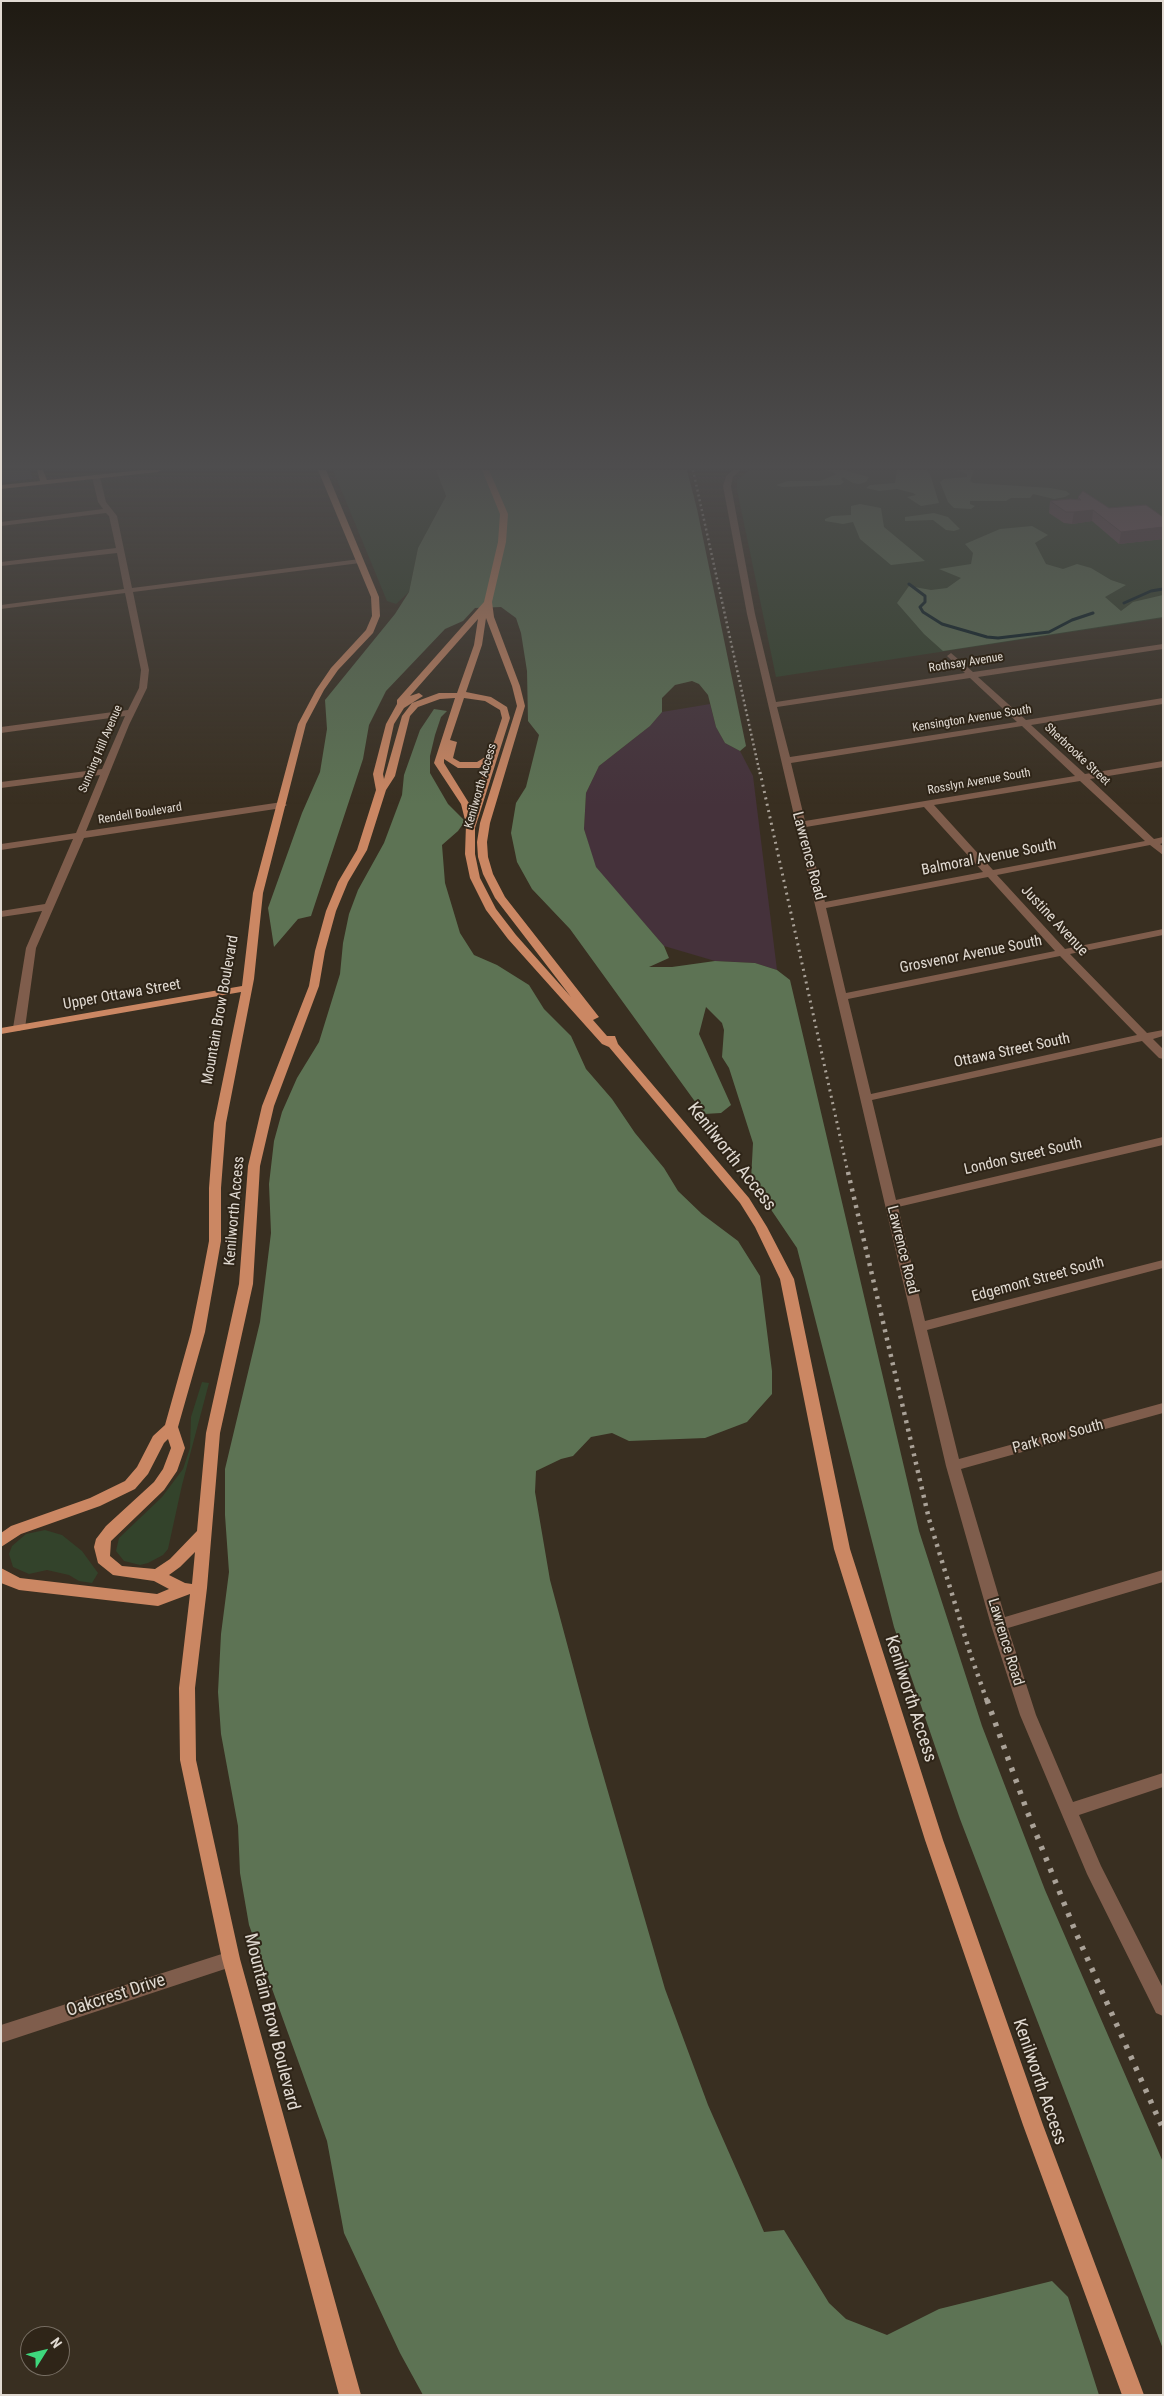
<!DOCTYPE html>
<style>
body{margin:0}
#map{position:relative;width:1164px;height:2396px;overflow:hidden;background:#392f21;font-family:"Roboto Condensed",sans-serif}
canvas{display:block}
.frame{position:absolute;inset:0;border:2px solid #e1dad2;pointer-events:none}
.north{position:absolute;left:20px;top:2326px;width:50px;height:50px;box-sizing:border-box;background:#2f2518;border:1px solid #766d62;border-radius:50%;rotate:54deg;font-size:14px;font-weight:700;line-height:20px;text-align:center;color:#e1dad2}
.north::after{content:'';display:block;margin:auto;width:18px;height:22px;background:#3ed77d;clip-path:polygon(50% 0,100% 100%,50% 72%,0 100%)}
</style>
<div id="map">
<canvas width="1164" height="2396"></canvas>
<div class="frame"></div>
<div class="north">N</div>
</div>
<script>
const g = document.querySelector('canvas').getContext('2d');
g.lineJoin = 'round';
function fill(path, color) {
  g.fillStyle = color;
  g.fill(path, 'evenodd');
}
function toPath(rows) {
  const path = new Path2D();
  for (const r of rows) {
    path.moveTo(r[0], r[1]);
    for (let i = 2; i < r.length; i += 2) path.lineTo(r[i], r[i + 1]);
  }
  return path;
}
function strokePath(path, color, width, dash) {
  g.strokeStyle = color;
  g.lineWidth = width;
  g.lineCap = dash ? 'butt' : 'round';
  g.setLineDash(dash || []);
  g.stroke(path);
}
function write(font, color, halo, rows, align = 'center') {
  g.font = font + ' "Roboto Condensed",sans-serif';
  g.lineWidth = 4;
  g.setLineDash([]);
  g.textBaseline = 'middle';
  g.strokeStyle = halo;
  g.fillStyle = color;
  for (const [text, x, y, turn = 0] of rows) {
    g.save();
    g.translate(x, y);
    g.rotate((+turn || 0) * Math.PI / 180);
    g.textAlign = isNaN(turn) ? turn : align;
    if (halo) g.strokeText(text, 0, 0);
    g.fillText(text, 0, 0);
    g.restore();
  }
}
fill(toPath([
 [1,470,30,470,33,479,1,483]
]), '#3b3546');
fill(toPath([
 [710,704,716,727,725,743,740,751,753,776,777,970,755,963,715,961,664,946,595,867,584,829,586,793,599,766,650,726,662,712]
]), '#45323b');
fill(toPath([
 [333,470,436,470,438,473,446,496,418,548,409,592,396,604,387,601],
 [750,470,1163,470,1163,618,776,677,737,490,737,480],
 [202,1382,209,1383,182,1485,168,1549,163,1555,148,1563,140,1565,124,1561,116,1551,119,1538,162,1497,183,1469,190,1448,191,1417],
 [45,1530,62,1535,82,1551,98,1573,92,1583,79,1581,69,1575,47,1570,29,1574,13,1567,9,1554,12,1546,26,1534]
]), '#33432b');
fill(toPath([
 [436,470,687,470,697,509,746,746,740,751,725,743,716,727,708,695,699,684,692,681,675,685,662,698,662,712,650,726,599,766,586,793,584,829,596,867,664,946,669,958,649,967,672,967,715,961,755,963,777,970,790,980,919,1531,982,1726,1045,1890,1163,2162,1163,2349,960,1819,894,1627,797,1248,751,1180,753,1143,729,1068,722,1057,724,1030,722,1023,706,1007,699,1034,731,1105,721,1113,704,1114,570,929,532,889,517,862,511,833,516,803,526,787,539,735,528,721,527,671,521,633,516,618,501,607,475,608,463,621,445,629,386,691,369,725,363,759,311,916,298,919,274,947,268,908,302,813,320,772,327,729,325,700,395,614,409,592,418,548,446,496],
 [826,470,847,470,846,471,869,477,866,482,859,484,853,483,843,477,841,479,844,482,840,485,782,487,776,485,788,481,820,481,837,474],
 [897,470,926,470,930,474,939,503,921,506,907,497,916,495,913,493,897,489,879,491,866,488,870,485,895,483],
 [956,470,974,470,970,481,973,483,1050,488,1066,491,1070,494,1065,497,1054,499,1033,494,1030,498,1011,498,1006,501,970,501,970,504,975,506,971,509,954,508,948,502,940,482,944,479,967,477,967,474],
 [860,504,881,508,884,527,925,561,891,565,860,539,853,522,843,524,825,521,825,519,832,516,851,515,851,506],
 [934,513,948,517,960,529,954,531,946,530,933,520,905,521,905,517],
 [1032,526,1048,535,1035,543,1046,564,1063,569,1077,564,1091,568,1111,580,1126,585,1105,597,1121,611,1133,602,1163,595,1163,617,943,651,924,634,897,603,909,586,931,590,947,588,961,578,939,569,971,564,973,553,965,544,1000,529],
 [434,709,447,711,441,717,435,735,430,756,430,773,448,804,465,821,458,831,442,845,445,883,460,933,474,955,497,965,529,985,544,1009,571,1036,586,1069,612,1099,635,1133,664,1168,678,1191,702,1214,738,1241,760,1276,772,1371,772,1394,747,1422,705,1438,629,1441,612,1433,591,1437,573,1456,561,1459,536,1471,535,1492,550,1580,589,1726,665,1989,708,2105,764,2232,784,2230,829,2303,846,2319,887,2335,939,2309,1052,2281,1068,2297,1099,2395,423,2395,400,2353,344,2233,327,2141,249,1925,240,1873,238,1826,221,1734,218,1692,221,1634,229,1572,225,1515,225,1469,260,1322,271,1233,269,1184,274,1141,282,1112,297,1078,319,1042,340,974,343,943,349,914,358,890,384,843,402,795,404,775,420,730]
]), '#5d7354');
strokePath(toPath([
 [909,584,925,596,925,602,920,607,923,612,942,624,987,637,998,638,1049,632,1072,620,1093,613],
 [1124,603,1151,591,1163,589]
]), '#031b22', 3);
fill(toPath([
 [733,470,741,470,733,477,731,486,755,614,776,702,965,673,947,656,951,653,973,672,1163,644,1163,649,978,677,1026,720,1163,698,1163,704,1031,725,1085,774,1163,761,1163,767,1090,779,1154,839,1163,837,1163,843,1160,844,1163,846,1163,855,1150,845,997,875,1065,949,1163,929,1163,935,1070,954,1147,1033,1163,1030,1163,1036,1153,1039,1163,1049,1163,1059,1159,1058,1142,1041,872,1100,896,1200,1163,1137,1163,1145,898,1207,925,1321,1163,1260,1163,1268,927,1330,959,1459,1163,1403,1163,1413,961,1469,1005,1617,1163,1570,1163,1582,1008,1628,1036,1715,1073,1802,1163,1773,1163,1787,1079,1815,1101,1866,1163,1988,1163,2016,1156,2013,1087,1874,1020,1715,991,1625,946,1466,747,614,723,486,726,476,733,470],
 [970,678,1017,722,790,757,777,707,970,678],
 [1022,726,1075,776,805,821,791,763,1022,726],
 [1080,781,1145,841,993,870,934,805,1080,781],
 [924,807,983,872,825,902,806,827,924,807],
 [988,877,1055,951,846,993,826,908,988,877],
 [1060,956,1137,1035,871,1094,848,999,1060,956],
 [96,475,100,477,106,502,117,516,132,588,360,559,364,561,360,563,133,592,149,670,147,688,129,725,86,831,282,802,287,805,282,808,84,838,36,948,25,1028,19,1031,13,1028,26,948,42,911,1,917,1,911,45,904,73,839,1,850,1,844,76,833,100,775,1,788,1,782,102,769,125,716,1,733,1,727,128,710,139,688,141,670,125,593,1,609,1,605,124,589,117,553,1,566,1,562,116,548,109,516,106,513,1,526,1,522,103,509,98,502,92,477,96,475],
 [231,1951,237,1953,240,1959,237,1965,1,2043,1,2025,231,1951]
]), '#7f5d4c');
fill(toPath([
 [37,470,43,470,47,480,142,470,162,470,158,472,1,489,1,485,40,481,37,470],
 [318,470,326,470,379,597,380,616,373,633,338,670,324,690,306,724,263,893,254,979,226,1123,221,1188,221,1241,205,1332,178,1427,185,1448,177,1471,164,1490,111,1541,110,1556,122,1566,155,1569,170,1559,197,1531,206,1433,239,1284,248,1166,262,1106,309,986,315,951,326,911,338,882,357,850,376,790,373,774,386,724,397,704,397,700,484,602,498,542,500,514,482,470,489,470,508,514,506,542,492,602,494,617,520,686,525,706,490,823,487,842,488,857,493,874,505,897,599,1017,593,1020,607,1036,615,1036,618,1044,749,1198,767,1227,794,1279,850,1549,943,1840,1043,2125,1144,2395,1122,2395,1023,2125,925,1840,834,1549,780,1279,755,1227,740,1203,609,1047,602,1044,508,939,486,910,470,878,465,854,466,824,461,804,434,763,455,698,440,699,418,707,410,716,395,776,386,790,367,850,348,882,336,911,325,951,319,986,274,1106,260,1166,253,1284,220,1433,207,1588,195,1688,196,1760,240,1959,361,2395,339,2395,222,1959,180,1760,179,1688,190,1594,158,1606,19,1590,1,1583,1,1568,20,1578,157,1594,169,1589,154,1581,113,1575,98,1563,94,1547,96,1539,106,1526,154,1482,163,1469,171,1448,168,1439,164,1443,148,1474,135,1489,100,1506,21,1534,1,1547,1,1533,11,1526,90,1498,125,1481,137,1467,153,1436,165,1425,191,1332,201,1283,209,1241,209,1188,214,1123,241,992,1,1034,1,1028,242,986,253,893,298,724,316,690,331,668,366,630,372,616,371,597,318,470],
 [486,618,512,686,517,706,480,823,477,842,478,857,483,874,495,898,571,997,516,935,496,909,480,878,475,854,475,828,510,718,507,707,491,697,466,692,482,645,486,618],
 [478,619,474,645,457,693,439,693,412,703,402,716,384,779,383,774,394,724,404,708,423,696,419,693,410,696,478,619],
 [464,698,485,701,500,710,502,718,490,754,477,762,460,762,453,758,457,742,450,740,464,698],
 [444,759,458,768,479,768,486,764,472,808,444,763,444,759],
 [195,1552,192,1584,185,1583,169,1575,180,1567,195,1552]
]), '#cb8763');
strokePath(toPath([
 [693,470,760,774]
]), '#aaa298', 2.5, [2, 3]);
strokePath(toPath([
 [760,772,848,1173]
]), '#aaa298', 3, [2, 4.5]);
strokePath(toPath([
 [848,1172,929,1519,971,1656,987,1701]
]), '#aaa298', 4.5, [3, 5.5]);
strokePath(toPath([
 [987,1700,1027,1811,1076,1933,1163,2129]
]), '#aaa298', 5.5, [4, 8]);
fill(toPath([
 [1078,497,1109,508,1163,517,1163,539,1119,544,1092,521,1072,524,1064,523,1049,513,1050,501,1078,499]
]), '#6c4b59');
fill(toPath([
 [1093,510,1092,521,1072,524,1074,512],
 [1163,527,1163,539,1119,544,1121,532]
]), '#583d48');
const building = toPath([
 [1083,491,1109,508,1146,505,1163,517,1163,527,1121,532,1093,510,1074,512,1066,512,1050,501,1070,499,1081,500,1078,497,1083,491]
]);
fill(building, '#7d5767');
strokePath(building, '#583d48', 1);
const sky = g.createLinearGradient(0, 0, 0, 805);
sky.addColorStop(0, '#1f1a12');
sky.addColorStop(0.58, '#4e4d4e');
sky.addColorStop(1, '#4e4d4e00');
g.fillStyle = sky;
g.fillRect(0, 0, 1164, 805);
write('12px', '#e1dad2', '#2f2518', [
 ["Rothsay Avenue",966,663,-9],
 ["Kensington Avenue South",972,719,-9],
 ["Sunning Hill Avenue",101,749,-67],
 ["Sherbrooke Street",1077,755,43],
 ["Rosslyn Avenue South",979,782,-10],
 ["Kenilworth Access",481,786,-74],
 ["Rendell Boulevard",140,814,-9]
]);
write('15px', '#e1dad2', '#2f2518', [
 ["Lawrence Road",808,856,75],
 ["Balmoral Avenue South",989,858,-11],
 ["Justine Avenue",1054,921,47],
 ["Grosvenor Avenue South",971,955,-11],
 ["Upper Ottawa Street",122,995,-10],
 ["Mountain Brow Boulevard",221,1010,-80],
 ["Ottawa Street South",1012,1051,-12],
 ["London Street South",1023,1157,-13],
 ["Kenilworth Access",235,1211,-85],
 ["Lawrence Road",902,1250,76],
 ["Edgemont Street South",1038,1280,-15],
 ["Park Row South",1058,1437,-15],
 ["Lawrence Road",1005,1642,73]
]);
write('18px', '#e1dad2', '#2f2518', [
 ["Kenilworth Access",731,1157,52],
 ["Kenilworth Access",910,1699,72],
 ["Oakcrest Drive",116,1996,-18],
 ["Mountain Brow Boulevard",271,2022,76],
 ["Kenilworth Access",1039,2082,71]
]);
</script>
